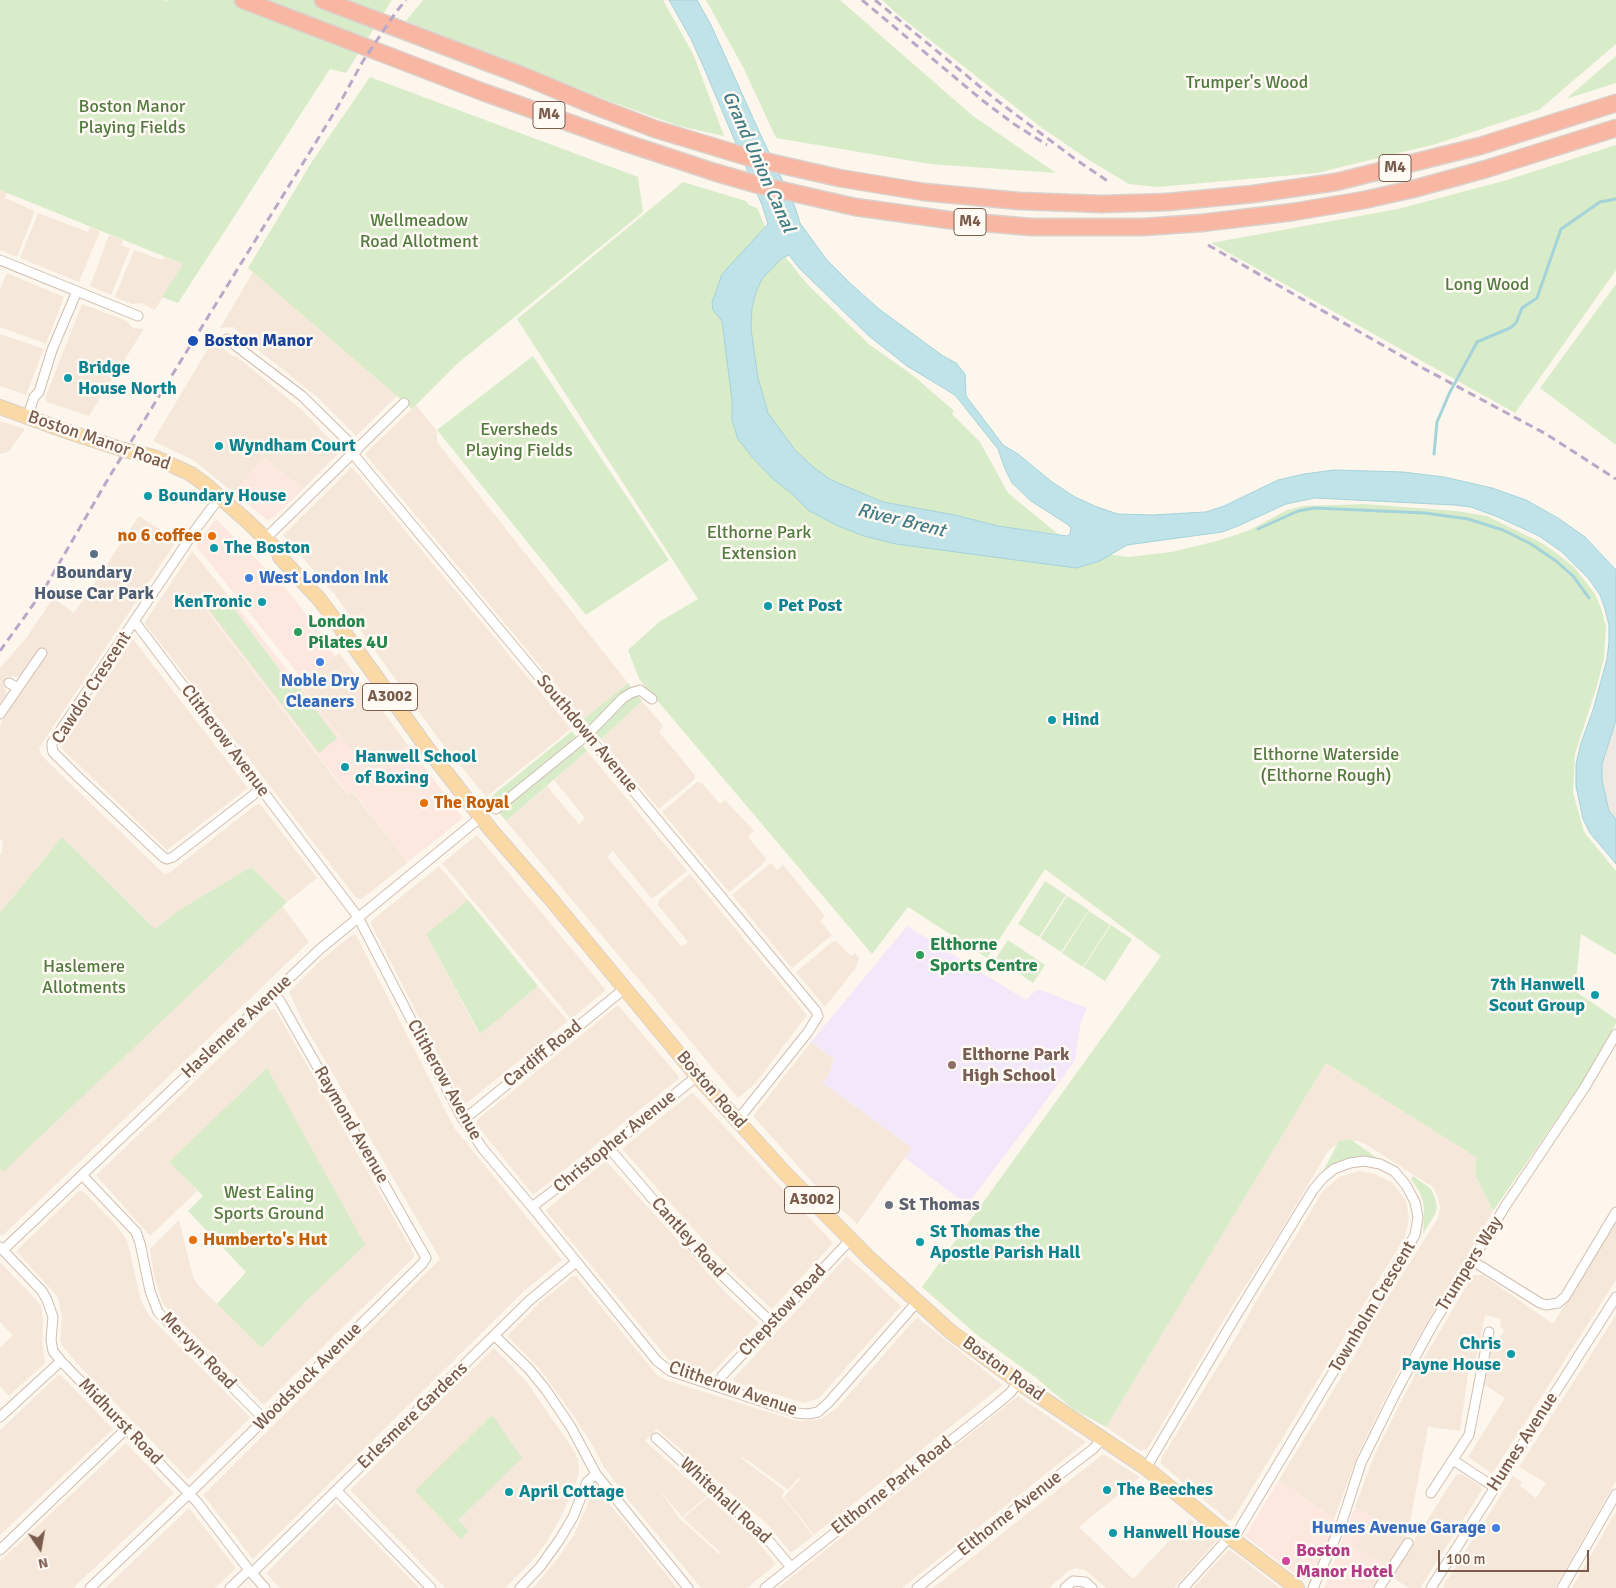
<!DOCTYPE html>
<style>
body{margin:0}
#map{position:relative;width:1616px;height:1588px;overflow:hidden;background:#fdf6ec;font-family:Signika,sans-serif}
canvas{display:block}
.north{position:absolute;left:15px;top:1523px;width:50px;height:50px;-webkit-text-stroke:4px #fffaf3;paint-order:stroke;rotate:168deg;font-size:14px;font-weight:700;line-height:20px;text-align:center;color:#7a5c4d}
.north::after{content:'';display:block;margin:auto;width:18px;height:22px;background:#7a5c4d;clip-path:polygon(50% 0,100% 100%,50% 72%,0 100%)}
.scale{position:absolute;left:1438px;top:1550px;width:151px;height:22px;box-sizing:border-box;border:2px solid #7a5c4d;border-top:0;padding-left:6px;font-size:15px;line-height:18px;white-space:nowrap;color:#7a5c4d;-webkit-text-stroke:4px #fffaf3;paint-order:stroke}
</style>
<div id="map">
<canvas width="1616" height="1588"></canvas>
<div class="north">N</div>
<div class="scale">100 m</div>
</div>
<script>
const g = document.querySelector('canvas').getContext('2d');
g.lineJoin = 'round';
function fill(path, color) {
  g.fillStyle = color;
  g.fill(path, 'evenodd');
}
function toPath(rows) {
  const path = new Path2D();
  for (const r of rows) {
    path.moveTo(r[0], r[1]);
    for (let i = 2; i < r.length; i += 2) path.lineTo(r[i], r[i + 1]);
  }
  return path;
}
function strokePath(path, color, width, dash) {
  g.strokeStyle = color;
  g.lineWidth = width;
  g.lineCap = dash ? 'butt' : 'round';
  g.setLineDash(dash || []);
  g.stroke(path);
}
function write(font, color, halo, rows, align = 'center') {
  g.font = font + ' Signika,sans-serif';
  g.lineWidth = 5;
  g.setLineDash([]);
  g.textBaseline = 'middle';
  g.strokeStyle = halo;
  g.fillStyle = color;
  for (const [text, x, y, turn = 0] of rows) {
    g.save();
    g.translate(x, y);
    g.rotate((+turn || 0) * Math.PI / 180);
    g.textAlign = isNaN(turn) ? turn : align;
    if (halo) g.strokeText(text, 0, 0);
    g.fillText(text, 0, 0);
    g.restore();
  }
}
fill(toPath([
 [0,190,7,192,5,198,35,211,17,257,0,250],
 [38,213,88,232,90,227,100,231,79,282,20,258],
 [109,235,123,240,121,245,130,249,111,295,90,286],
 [134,250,162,260,164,257,183,264,155,310,141,303,132,304,115,297],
 [253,272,397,396,356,436,317,397,247,341,247,339,233,327,220,328],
 [7,273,64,297,46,344,0,327,0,289],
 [82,304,127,321,133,328,144,329,89,416,47,402,45,398],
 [0,334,44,349,26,395,0,386],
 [216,335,218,344,232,356,236,356,303,411,341,451,303,489,264,458,234,493,193,460,153,441],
 [416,405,437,431,437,442,628,683,584,719,365,454],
 [0,421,25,429,8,452,0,454],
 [352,467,571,729,486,797,437,737,335,595,283,535],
 [139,516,177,540,39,748,41,755,164,874,169,873,257,804,260,804,317,878,287,902,251,867,181,909,155,929,62,837,0,913,0,855,2,852,3,843,0,838,0,729,2,720,35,671,28,666,20,676,8,677,3,684,7,694,0,704,0,668,27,637,53,598,74,613],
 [192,551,227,594,206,610,347,794,352,791,408,862,362,899,356,898,146,625,145,622],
 [133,639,248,788,167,850,61,748],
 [339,653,408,745,371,775,298,683],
 [642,701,663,726,659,732,695,775,695,779,659,809,601,739],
 [587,751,687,871,652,899,613,851,607,857,682,947,688,942,658,905,659,900,690,874,807,1015,755,1084,738,1098,506,821,547,786,579,824,585,818,554,780],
 [697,782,702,783,720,804,725,800,754,831,748,837,766,858,763,864,729,892,662,812],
 [477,835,605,989,605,991,571,1019,442,863],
 [771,863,777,870,783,865,825,916,820,921,832,935,792,968,732,895],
 [439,866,468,900,426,934,479,1034,538,986,568,1021,467,1103,463,1103,370,922],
 [282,906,309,942,2,1236,0,1234,0,1168,3,1171],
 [352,935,356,935,455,1129,562,1260,524,1291,253,1559,203,1495,440,1259,304,1024,289,992,320,961],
 [836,941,851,956,855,953,859,958,855,969,825,1007,796,972,832,942],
 [618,1005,679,1077,678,1079,533,1195,476,1124,477,1120],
 [275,1009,394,1218,414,1254,414,1257,265,1404,262,1404,163,1304,154,1277,150,1249,179,1220,193,1277,198,1285,262,1348,308,1299,170,1162,197,1191,150,1236,96,1175,270,1010],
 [811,1042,834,1059,831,1070,823,1083,912,1148,857,1224,815,1185,753,1116],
 [1326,1063,1476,1157,1476,1178,1493,1211,1396,1376,1359,1452,1334,1519,1279,1480,1362,1343,1368,1329,1438,1218,1440,1208,1438,1197,1433,1187,1365,1144,1357,1141,1345,1142,1334,1146,1328,1151,1275,1240,1226,1316,1148,1448,1141,1451,1106,1427],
 [693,1093,833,1243,772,1309,730,1270,623,1150,623,1148,690,1094],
 [606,1161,729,1296,759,1323,712,1373,710,1375,682,1367,668,1359,546,1211,547,1209],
 [1359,1171,1375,1174,1393,1183,1406,1201,1409,1218,1405,1237,1233,1519,1229,1521,1161,1464,1161,1459,1238,1334,1255,1303,1323,1191,1339,1177],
 [79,1191,83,1191,116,1225,127,1240,141,1301,150,1317,250,1417,248,1420,188,1479,73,1359,60,1342,62,1317,58,1297,17,1252,18,1249],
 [1616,1223,1616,1280,1494,1471,1491,1473,1468,1457,1505,1398,1482,1383,1485,1361,1504,1331,1500,1326,1501,1319,1485,1315,1476,1360,1470,1361,1460,1431,1428,1427,1408,1533,1387,1566,1354,1548,1372,1517,1355,1507,1376,1451,1421,1363,1473,1275,1483,1275,1553,1324],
 [847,1256,901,1306,819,1398,804,1403,735,1382,733,1379],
 [0,1262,41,1305,43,1321,42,1341,45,1363,9,1396,0,1386,0,1348,13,1335,0,1322],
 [573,1276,576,1276,658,1376,669,1381,794,1420,803,1421,821,1419,836,1409,915,1319,918,1318,1003,1385,814,1535,784,1497,800,1479,799,1478,788,1490,749,1461,741,1457,741,1458,785,1491,782,1496,813,1536,791,1553,768,1525,657,1429,645,1441,707,1496,682,1517,658,1488,680,1519,719,1554,720,1552,683,1518,708,1497,754,1537,776,1564,747,1588,701,1588,630,1502,604,1467,590,1441,573,1415,539,1368,507,1336,539,1303],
 [1616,1315,1616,1481,1555,1588,1442,1588,1513,1476,1522,1482,1520,1486,1536,1498,1546,1483,1519,1467],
 [494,1348,526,1381,573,1449,578,1460,579,1472,576,1483,562,1515,546,1543,528,1565,505,1588,445,1588,350,1490],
 [58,1375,61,1375,113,1429,0,1535,0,1430],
 [1018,1396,1086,1442,902,1588,778,1588],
 [126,1443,174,1493,73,1588,0,1588,0,1561],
 [1103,1454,1140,1477,1079,1527,1133,1579,1190,1519,1217,1540,1174,1588,1106,1588,1085,1570,1076,1568,1067,1572,1049,1588,933,1588],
 [1461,1474,1480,1485,1482,1490,1420,1588,1409,1588,1391,1577,1456,1475],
 [593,1492,600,1492,677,1588,533,1588,558,1558,574,1535],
 [336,1503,419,1588,280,1588,266,1573],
 [189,1508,236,1568,215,1588,105,1588],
 [1616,1512,1616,1588,1572,1588,1611,1520],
 [1229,1549,1280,1588,1193,1588]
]), '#f5e8da');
fill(toPath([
 [264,458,303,489,272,519,267,520,234,493],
 [217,520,291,594,335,656,303,680,196,546,214,521],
 [227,594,371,775,408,745,463,818,408,862,353,791,348,794,206,609],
 [1279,1480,1337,1521,1332,1539,1325,1554,1306,1579,1303,1580,1245,1536],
 [1355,1507,1372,1517,1354,1548,1387,1566,1373,1588,1324,1588]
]), '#fde8e0');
fill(toPath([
 [1616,720,1616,819,1609,811,1602,781,1602,764]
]), '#efe9e4');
fill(toPath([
 [907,926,1026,1000,1036,990,1044,991,1087,1008,1081,1022,1075,1060,1037,1113,967,1205,905,1158,912,1148,823,1083,831,1070,834,1059,811,1042]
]), '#f3e8fa');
fill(toPath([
 [0,0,163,0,170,2,166,0,392,0,346,73,330,69,178,303,162,297,183,264,0,190],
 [423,0,663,0,694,56,724,136,679,126,609,101,406,21],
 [706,0,840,0,973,116,1056,173,930,164,776,138,744,69],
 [882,0,1616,0,1616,44,1539,110,1436,144,1317,173,1157,187,1129,184,1092,162,1042,128,897,14],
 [1616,56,1616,83,1566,99],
 [370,77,638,177,643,212,457,364,412,409,248,268,313,160],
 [1616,145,1616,270,1515,413,1211,243,1398,209,1507,180],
 [683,182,746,201,749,205,757,208,765,226,763,229,781,260,785,257,808,285,870,345,915,377,954,411,952,414,980,442,1008,493,1058,534,998,526,955,515,909,507,901,525,1128,557,1172,552,1217,541,1250,530,1287,510,1304,506,1364,504,1457,511,1487,516,1538,541,1548,547,1573,566,1581,576,1595,594,1601,608,1606,628,1604,658,1596,689,1575,754,1573,792,1584,832,1616,871,1616,955,1581,934,1575,991,1616,1019,1616,1023,1585,1078,1493,1211,1476,1177,1476,1157,1326,1063,1106,1427,1073,1409,1035,1377,977,1335,922,1287,1161,956,1045,869,987,958,908,907,872,954,639,679,628,650,659,622,698,599,517,319],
 [1616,284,1616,445,1540,388],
 [533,356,669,560,586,615,437,430],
 [226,598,288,681,298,686,337,738,319,753,209,610],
 [628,683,642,701,601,739,584,719],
 [572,731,587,751,506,821,488,799],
 [62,837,155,929,181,909,251,867,287,902,3,1172,0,1168,0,913],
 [1045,881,1066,895,1039,937,1018,924],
 [1067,896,1089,910,1061,952,1040,938],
 [468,900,538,986,480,1034,426,934],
 [1089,911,1110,925,1083,967,1062,953],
 [1111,925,1132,939,1105,981,1084,967],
 [1008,940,1045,965,1033,983,996,958],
 [267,1068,365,1245,308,1299,262,1348,217,1304,246,1272,188,1211,203,1196,169,1162],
 [1350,1139,1377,1158,1360,1156,1339,1161,1323,1171,1339,1141],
 [1413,1176,1431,1189,1435,1198,1437,1207,1435,1214,1423,1234,1424,1210,1423,1202,1419,1191,1411,1179],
 [492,1415,522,1458,458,1520,469,1531,461,1539,415,1491]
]), '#d8ecc9');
const water = toPath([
 [669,0,697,0,711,25,762,138,795,207,800,223,826,259,851,284,879,309,943,356,956,363,965,374,966,396,1003,445,1018,454,1052,482,1075,497,1097,507,1118,514,1152,515,1187,513,1206,512,1224,506,1278,480,1304,474,1334,470,1403,472,1444,477,1492,488,1526,500,1558,518,1585,537,1616,570,1616,720,1602,764,1602,780,1609,811,1616,819,1616,864,1590,833,1583,819,1576,786,1576,764,1581,743,1593,710,1607,659,1609,642,1609,625,1605,609,1600,595,1589,579,1562,552,1539,536,1498,517,1471,507,1454,505,1315,498,1286,504,1238,526,1222,532,1127,545,1100,561,1076,568,896,544,864,536,836,525,808,510,790,492,774,480,752,457,738,439,732,420,732,400,722,321,713,310,712,303,722,274,768,224,762,205,704,68,691,39,669,0],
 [789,255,799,268,869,336,907,366,955,395,998,449,1005,469,1012,483,1031,501,1067,524,1071,528,1070,534,1067,536,998,526,955,515,883,502,831,480,812,466,795,450,768,413,758,378,751,329,752,308,756,292,762,279,781,259,789,255]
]);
fill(water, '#bfe3e8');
strokePath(water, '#a5d3da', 1);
strokePath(toPath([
 [1434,454,1437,422,1449,394,1477,342,1510,328,1516,323,1522,308,1537,298,1561,229,1600,202,1616,199],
 [1258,529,1298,511,1315,508,1425,513,1468,519,1503,530,1531,544,1556,561,1573,576,1589,598]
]), '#a5d3da', 3);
const street = toPath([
 [0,260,138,316],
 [227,339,302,396,357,450],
 [28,416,34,397,39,392,52,350,77,291],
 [353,454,535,672,816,1011,818,1016],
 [220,497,198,526,52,743,52,747,53,752,75,774,163,857,167,859,173,857,261,789],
 [265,539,404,403],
 [135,622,358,917,462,1118,483,1149,532,1207,657,1361,670,1371,797,1413,808,1414,818,1412,829,1402,918,1301],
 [9,683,18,688],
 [0,714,42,653],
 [496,809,587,735,623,698,631,693,640,690,652,699],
 [462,1118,472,1113,624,989],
 [737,1121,808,1032,818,1016],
 [609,1148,698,1252,772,1323],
 [82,1175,136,1232,140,1243,150,1291,158,1312,265,1420],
 [532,1207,609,1148,697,1076],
 [0,1247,42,1291,47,1300,53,1317,51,1340,53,1351,61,1361,197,1502,249,1570,265,1588],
 [3,1250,320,949,481,817],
 [1471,1260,1540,1303,1546,1305,1558,1303,1565,1297,1616,1212],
 [495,1336,529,1369,546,1390,571,1427,596,1474,587,1482,573,1517,560,1539,540,1567,520,1588],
 [718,1386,722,1376,851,1239],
 [0,1417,61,1361],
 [656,1438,769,1541,790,1566],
 [1453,1460,1494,1487],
 [1146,1468,1233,1321,1313,1190,1323,1178,1334,1169,1350,1163,1364,1161,1380,1164,1394,1171,1406,1185,1415,1202,1418,1217,1415,1235,1237,1533,1225,1542,1183,1588],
 [596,1474,688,1588],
 [337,1491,431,1588],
 [1431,1493,1469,1435,1489,1332],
 [0,1550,126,1429],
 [252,1573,530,1300,576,1262],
 [90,1588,197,1486,422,1264,426,1258,280,1001,273,993],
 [230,1588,249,1570],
 [765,1588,997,1404,1011,1392,1018,1382],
 [917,1588,1020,1505,1093,1449,1102,1439],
 [1065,1588,1073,1581,1085,1582,1092,1588],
 [1313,1588,1341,1525,1361,1463,1396,1392,1432,1326,1506,1205,1585,1087,1616,1034],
 [1379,1588,1408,1543],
 [1431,1588,1616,1297],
 [1562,1588,1616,1494]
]);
const primary = toPath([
 [0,407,69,432],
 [154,457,191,474,206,485,246,520,278,551,280,557,319,599,338,624,430,752,491,830,550,898,697,1076,784,1172,869,1258,951,1332,1024,1386,1146,1468,1231,1538,1297,1588]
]);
const highway = toPath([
 [243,0,483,92,626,143,714,172,759,185,855,207,949,220,1031,227,1143,227],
 [323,0,526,77,595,106,655,129,751,158,839,178,924,192,1019,201,1102,204],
 [1168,202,1253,194,1336,182,1480,146,1616,103],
 [1201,223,1293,212,1364,200,1413,189,1486,169,1616,128]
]);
strokePath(street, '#d1beb0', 11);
strokePath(primary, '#dad1cd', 16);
strokePath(highway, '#dad1cd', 19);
strokePath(street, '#fff', 9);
strokePath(primary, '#fbd9a5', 14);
strokePath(highway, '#f7b7a3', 16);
strokePath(toPath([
 [862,0,982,100,1014,124,1047,145],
 [875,0,995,99,1075,159,1109,182],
 [1208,245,1419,366,1546,434,1616,479],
 [0,651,43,591,111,474,337,108,363,61,396,12,406,0]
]), '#b9a8c9', 3, [8, 5]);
const primaryBridge = toPath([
 [69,432,121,449,154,457]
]);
const highwayBridge = toPath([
 [1102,204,1168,202],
 [1143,227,1201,223]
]);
strokePath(primaryBridge, '#dad1cd', 16, []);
strokePath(highwayBridge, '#dad1cd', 19, []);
strokePath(primaryBridge, '#fbd9a5', 14);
strokePath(highwayBridge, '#f7b7a3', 16);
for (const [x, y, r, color] of [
 [193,341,6,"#1a4fb4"],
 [68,378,5,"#0f9aa8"],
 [219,446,5,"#0f9aa8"],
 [148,496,5,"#0f9aa8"],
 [212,536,5,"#e8710a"],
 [214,548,5,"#0f9aa8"],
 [94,554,5,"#5c6f8a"],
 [249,578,5,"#3f7fe0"],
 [262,602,5,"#0f9aa8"],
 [768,606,5,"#0f9aa8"],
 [298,632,5,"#2e9e5b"],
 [320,662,5,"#3f7fe0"],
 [1052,720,5,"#0f9aa8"],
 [345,767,5,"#0f9aa8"],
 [424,803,5,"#e8710a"],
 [920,955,5,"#2e9e5b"],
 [1595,995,5,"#0f9aa8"],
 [952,1065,5,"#8d6e63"],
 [889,1205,5,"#6b7280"],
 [193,1240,5,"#e8710a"],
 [920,1242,5,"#0f9aa8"],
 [1511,1354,5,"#0f9aa8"],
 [1107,1490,5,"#0f9aa8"],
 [509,1492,5,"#0f9aa8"],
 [1496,1528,5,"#3f7fe0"],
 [1113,1533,5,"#0f9aa8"],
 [1286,1561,5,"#d1479c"]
]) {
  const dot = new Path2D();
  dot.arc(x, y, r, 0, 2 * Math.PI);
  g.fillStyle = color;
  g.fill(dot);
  strokePath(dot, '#fffaf3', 2);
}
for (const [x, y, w] of [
 [549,115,32],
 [1395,168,32],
 [970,222,32],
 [390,697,55],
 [812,1200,55]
]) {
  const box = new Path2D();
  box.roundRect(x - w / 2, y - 13.5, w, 27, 4);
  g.fillStyle = '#fffaf3';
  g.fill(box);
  strokePath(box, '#7a5c4d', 1);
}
write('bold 16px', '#7a5c4d', null, [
 ["M4",549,115],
 ["M4",1395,168],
 ["M4",970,222],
 ["A3002",390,697],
 ["A3002",812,1200]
]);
write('18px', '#537a41', '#fffaf3', [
 ["Trumper's Wood",1247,83],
 ["Boston Manor",132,107],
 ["Playing Fields",132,128],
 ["Wellmeadow",419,221],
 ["Road Allotment",419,242],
 ["Long Wood",1487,285],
 ["Eversheds",519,430],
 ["Playing Fields",519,451],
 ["Elthorne Park",759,533],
 ["Extension",759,554],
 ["Elthorne Waterside",1326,755],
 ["(Elthorne Rough)",1326,776],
 ["Haslemere",84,967],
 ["Allotments",84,988],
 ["West Ealing",269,1193],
 ["Sports Ground",269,1214]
]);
write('bold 18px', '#164399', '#fffaf3', [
 ["Boston Manor",204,341]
], 'left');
write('bold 18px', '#0d838f', '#fffaf3', [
 ["Bridge",78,368],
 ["House North",78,389],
 ["Wyndham Court",229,446],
 ["Boundary House",158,496],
 ["The Boston",224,548],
 ["KenTronic",252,602,"right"],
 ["Pet Post",778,606],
 ["Hind",1062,720],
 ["Hanwell School",355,757],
 ["of Boxing",355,778],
 ["7th Hanwell",1585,985,"right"],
 ["Scout Group",1585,1006,"right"],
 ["St Thomas the",930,1232],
 ["Apostle Parish Hall",930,1253],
 ["Chris",1501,1344,"right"],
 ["Payne House",1501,1365,"right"],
 ["The Beeches",1117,1490],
 ["April Cottage",519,1492],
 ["Hanwell House",1123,1533]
], 'left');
write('18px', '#7a5c4d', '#fffaf3', [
 ["Boston Manor Road",99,441,19],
 ["Cawdor Crescent",92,688,-57],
 ["Southdown Avenue",587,734,50],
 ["Clitherow Avenue",225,741,53],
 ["Haslemere Avenue",237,1027,-43],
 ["Cardiff Road",543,1054,-39],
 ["Clitherow Avenue",444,1080,61],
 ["Boston Road",711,1090,49],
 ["Raymond Avenue",351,1125,60],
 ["Christopher Avenue",615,1142,-39],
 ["Cantley Road",688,1238,48],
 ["Trumpers Way",1470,1264,-58],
 ["Townholm Crescent",1373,1307,-59],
 ["Chepstow Road",783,1311,-47],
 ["Mervyn Road",198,1351,46],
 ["Boston Road",1003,1369,36],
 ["Woodstock Avenue",308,1377,-45],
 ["Clitherow Avenue",733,1389,19],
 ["Erlesmere Gardens",413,1416,-44],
 ["Midhurst Road",120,1422,46],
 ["Humes Avenue",1523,1442,-57],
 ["Elthorne Park Road",892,1486,-38],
 ["Whitehall Road",725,1501,43],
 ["Elthorne Avenue",1010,1514,-38]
]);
write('bold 18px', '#c56008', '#fffaf3', [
 ["no 6 coffee",202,536,"right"],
 ["The Royal",434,803],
 ["Humberto's Hut",203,1240]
], 'left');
write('bold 18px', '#4e5e75', '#fffaf3', [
 ["Boundary",94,573],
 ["House Car Park",94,594]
]);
write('bold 18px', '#366cbe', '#fffaf3', [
 ["West London Ink",259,578],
 ["Noble Dry",320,681,"center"],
 ["Cleaners",320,702,"center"],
 ["Humes Avenue Garage",1486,1528,"right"]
], 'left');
write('bold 18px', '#27864d', '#fffaf3', [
 ["London",308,622],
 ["Pilates 4U",308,643],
 ["Elthorne",930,945],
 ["Sports Centre",930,966]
], 'left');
write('bold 18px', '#785e54', '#fffaf3', [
 ["Elthorne Park",962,1055],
 ["High School",962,1076]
], 'left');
write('bold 18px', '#5b616d', '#fffaf3', [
 ["St Thomas",899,1205]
], 'left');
write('bold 18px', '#b23c85', '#fffaf3', [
 ["Boston",1296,1551],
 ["Manor Hotel",1296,1572]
], 'left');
write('italic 19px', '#437c86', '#fffaf3', [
 ["Grand Union Canal",758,162,66],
 ["River Brent",901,521,14]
]);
</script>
